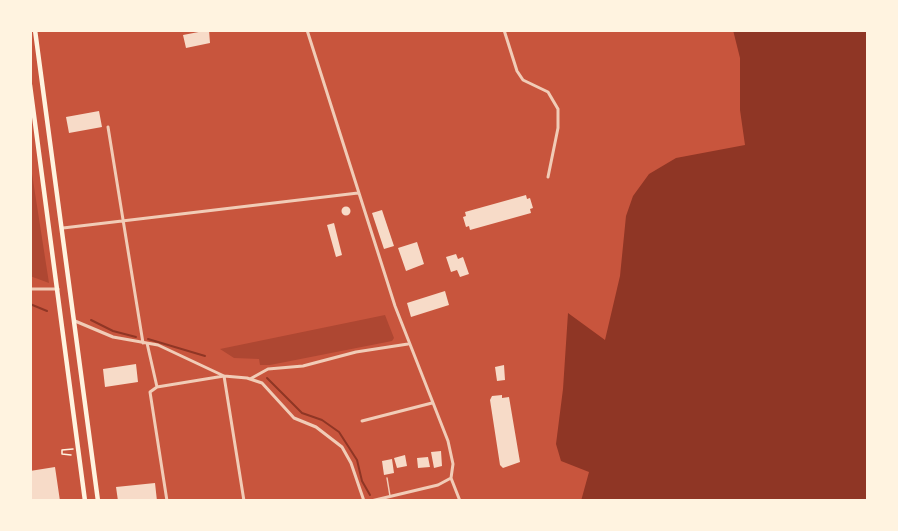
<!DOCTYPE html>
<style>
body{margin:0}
#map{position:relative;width:898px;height:531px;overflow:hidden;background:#c8553d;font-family:"Sofia Sans Condensed",sans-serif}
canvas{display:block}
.frame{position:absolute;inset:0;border:32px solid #fff3e0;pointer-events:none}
</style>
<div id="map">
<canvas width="898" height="531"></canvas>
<div class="frame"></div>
</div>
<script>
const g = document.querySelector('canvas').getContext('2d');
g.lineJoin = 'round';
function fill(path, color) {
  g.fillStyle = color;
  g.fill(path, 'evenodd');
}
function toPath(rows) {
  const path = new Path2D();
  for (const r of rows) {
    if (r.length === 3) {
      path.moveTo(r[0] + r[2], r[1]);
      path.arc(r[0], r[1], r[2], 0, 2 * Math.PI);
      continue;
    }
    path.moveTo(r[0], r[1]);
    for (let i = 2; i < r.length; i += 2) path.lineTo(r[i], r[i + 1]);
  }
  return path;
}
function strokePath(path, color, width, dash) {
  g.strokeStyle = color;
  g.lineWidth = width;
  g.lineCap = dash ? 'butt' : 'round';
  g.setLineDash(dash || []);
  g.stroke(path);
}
fill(toPath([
 [30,161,49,283,30,276],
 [385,315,394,338,392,341,270,365,260,365,259,359,234,358,220,349]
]), '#ae4732');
fill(toPath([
 [733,30,868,30,868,501,581,501,589,472,561,461,556,444,563,389,568,313,605,340,620,276,626,216,633,196,649,174,676,158,745,145,740,110,740,58]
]), '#8f3625');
strokePath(toPath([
 [30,304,47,311],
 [91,320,113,331,136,337],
 [148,339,205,356],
 [267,378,302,413,322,420,339,432,357,460,362,481,370,495]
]), '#8f3625', 2);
fill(toPath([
 [209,30,210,43,186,48,183,35],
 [99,111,102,127,69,133,66,117],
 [526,195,527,199,530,198,533,208,530,209,531,213,470,230,469,226,466,227,463,217,466,216,465,212],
 [346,211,4.5],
 [382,210,394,246,384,249,372,213],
 [334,223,342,255,336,257,327,225],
 [417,242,424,264,406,271,398,248],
 [456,254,458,259,463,257,469,274,460,277,457,270,451,272,446,257],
 [445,291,449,305,411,317,407,303],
 [136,364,138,382,105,387,103,369],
 [504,365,505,380,497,381,495,367],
 [502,395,502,398,509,397,520,462,503,468,500,465,490,400,492,396],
 [441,451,442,466,434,468,431,452],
 [405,455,407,466,397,468,394,458],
 [428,457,430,467,418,468,417,458],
 [392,459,394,473,384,475,382,461],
 [55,467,60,501,30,501,30,471],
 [155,483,157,501,118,501,116,487]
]), '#f7dbc8');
strokePath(toPath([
 [71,455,62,454,62,450,73,449]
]), '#fff3e0', 1.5);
strokePath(toPath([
 [387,478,390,496]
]), '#f1ccb7', 1.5);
strokePath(toPath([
 [307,30,395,306,448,441,453,464,451,478,438,485,371,501],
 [504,30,517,71,523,80,548,92,558,109,558,128,548,177],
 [108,127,143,343],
 [63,228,358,193],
 [30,289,58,289],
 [75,321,113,337,158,345,224,376,247,378,262,383,294,418,316,427,342,447,351,463,364,501],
 [147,343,157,387],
 [250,379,268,369,303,366,356,352,408,344],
 [362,421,432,403],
 [451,478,460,501],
 [167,501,150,392,157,387,224,376,244,501]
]), '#f1ccb7', 3);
strokePath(toPath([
 [35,30,98,501],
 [30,85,85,501]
]), '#fff3e0', 4.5);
</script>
